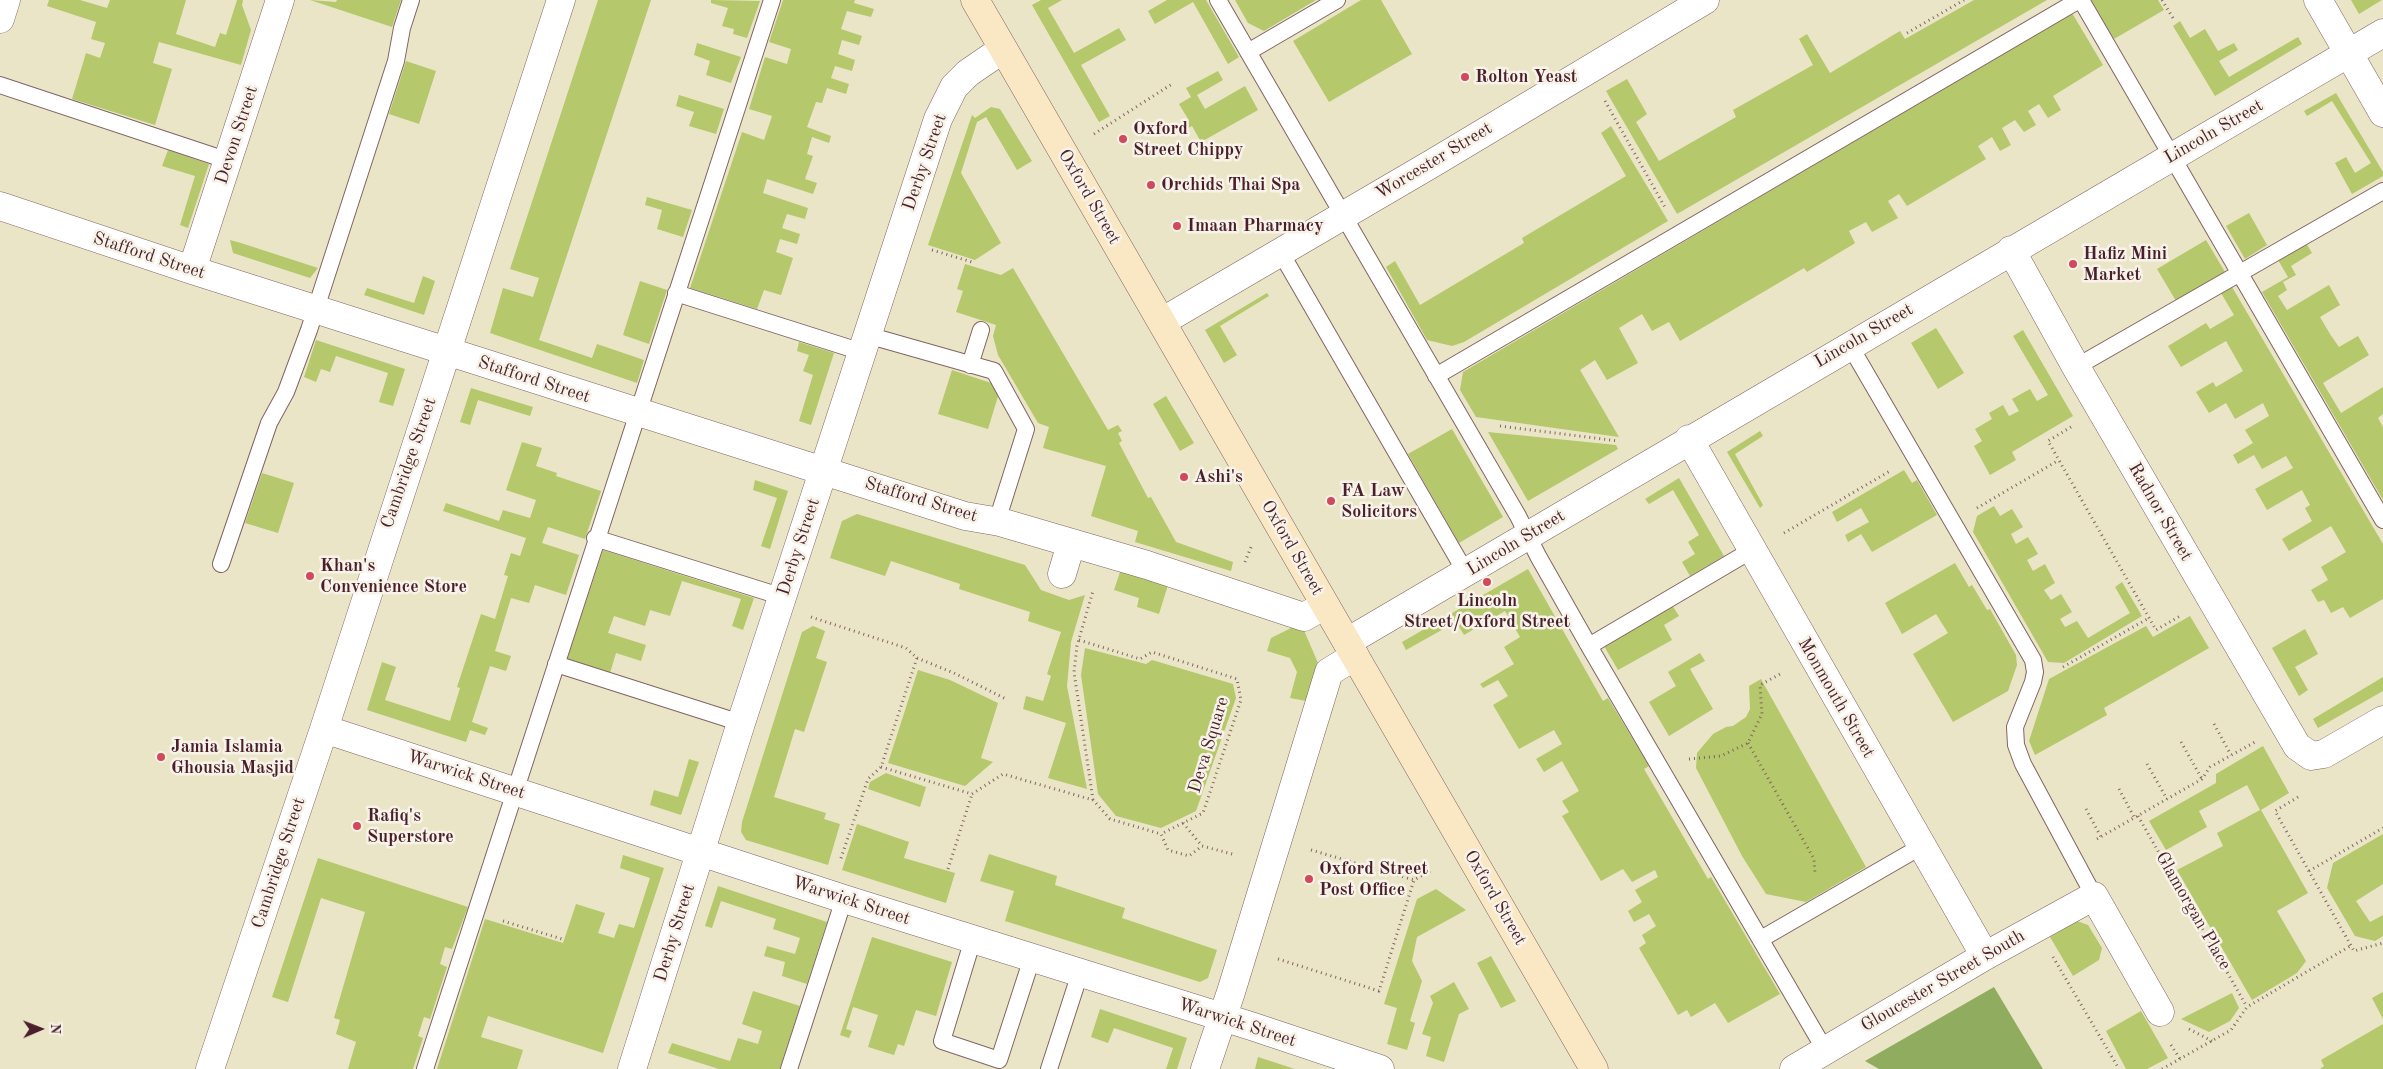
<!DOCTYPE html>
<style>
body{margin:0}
#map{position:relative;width:2383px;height:1069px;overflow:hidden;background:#eae5c7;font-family:"Old Standard TT",serif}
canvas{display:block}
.north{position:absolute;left:15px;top:1004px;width:50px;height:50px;-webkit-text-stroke:4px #f7f3e8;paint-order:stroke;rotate:89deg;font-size:14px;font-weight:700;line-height:20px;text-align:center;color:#4a1f2b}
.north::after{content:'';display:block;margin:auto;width:18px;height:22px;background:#4a1f2b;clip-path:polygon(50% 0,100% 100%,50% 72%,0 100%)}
</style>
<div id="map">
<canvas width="2383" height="1069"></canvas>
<div class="north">N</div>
</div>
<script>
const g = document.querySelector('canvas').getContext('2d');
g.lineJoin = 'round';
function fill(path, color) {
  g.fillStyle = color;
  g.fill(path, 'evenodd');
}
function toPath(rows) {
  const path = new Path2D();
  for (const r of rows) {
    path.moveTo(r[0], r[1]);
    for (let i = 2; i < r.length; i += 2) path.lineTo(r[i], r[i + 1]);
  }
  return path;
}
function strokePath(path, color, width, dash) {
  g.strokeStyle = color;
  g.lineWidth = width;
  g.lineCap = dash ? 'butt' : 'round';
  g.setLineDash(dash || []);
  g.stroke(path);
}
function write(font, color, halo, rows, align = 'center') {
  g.font = font + ' "Old Standard TT",serif';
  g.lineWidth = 5;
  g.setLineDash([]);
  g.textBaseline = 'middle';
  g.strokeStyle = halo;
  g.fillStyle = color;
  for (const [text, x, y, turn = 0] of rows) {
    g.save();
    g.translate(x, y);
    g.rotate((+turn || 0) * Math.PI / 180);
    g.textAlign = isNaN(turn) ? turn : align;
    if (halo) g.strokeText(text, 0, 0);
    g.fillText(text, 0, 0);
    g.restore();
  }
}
fill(toPath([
 [49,0,80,0,107,8,110,0,186,0,176,34,215,47,220,33,226,35,237,0,243,0,242,5,251,30,241,65,159,42,153,63,172,69,155,125,72,99,86,53,100,58,105,43,91,39,96,22,47,6],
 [310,0,336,2,337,0,401,0,392,27],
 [598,0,651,0,539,340,592,358,597,344,644,360,637,383,490,333,503,288,533,297,539,278,510,269],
 [711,0,760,1,747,38,733,34,734,29,722,26,728,8,711,3],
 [783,0,855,0,854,3,874,9,871,17,847,11,841,29,862,36,859,45,842,40,838,54,855,60,852,71,835,66,831,78,849,84,846,94,827,88,822,103,816,102,807,127,831,136,829,143,812,137,807,154,813,156,805,179,817,183,813,194,767,179,763,193,808,208,805,219,787,214,782,228,800,234,797,244,780,239,776,252,793,258,781,295,764,290,757,309,690,288,742,132,764,140,772,116,749,109,765,57,787,64,791,49,769,42],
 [1041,0,1062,0,1048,8,1074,53,1119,28,1126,40,1081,65,1110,116,1099,122,1032,5],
 [1167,0,1206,0,1239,57,1228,64,1193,2,1155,24,1148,11],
 [1235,0,1316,0,1264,31,1248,23],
 [1361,0,1381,0,1412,54,1329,102,1293,41],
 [1974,0,2047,0,1677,214,1606,91,1627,79,1647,114,1636,122,1659,161,1736,117,1733,110,1813,65,1799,39,1807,34,1830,73,1900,31,1905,39],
 [2091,0,2158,0,2164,10,2114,39],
 [2351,0,2382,0,2359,14],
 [2072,13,2103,65,2053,96,2061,110,2048,118,2039,104,2028,111,2036,125,2024,132,2015,120,2002,128,2011,145,2000,151,1992,137,1978,146,1986,159,1907,206,1899,194,1888,201,1898,218,1872,232,1866,222,1849,231,1855,243,1852,245,1807,272,1804,268,1680,341,1669,322,1652,331,1642,314,1619,328,1638,363,1607,380,1595,360,1580,370,1619,437,1476,417,1460,390,1463,372],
 [2180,21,2190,38,2205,29,2218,51,2234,43,2238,50,2219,61,2229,77,2298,37,2302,44,2215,96,2173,26],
 [697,43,741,57,731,83,706,75,710,61,694,55],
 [406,61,436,71,419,124,389,114],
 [1218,71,1223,80,1197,95,1205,109,1245,86,1258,110,1201,142,1192,126,1175,135,1171,128,1188,119,1179,104,1191,97,1186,88],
 [2336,93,2383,172,2383,176,2352,194,2335,163,2346,157,2355,173,2371,163,2332,101,2307,116,2304,111],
 [679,95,724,109,716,134,689,126,694,112,676,106],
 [991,107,1000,109,1032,161,1017,170,986,117,977,122,961,173,1001,243,975,260,928,245,972,115,975,118],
 [1611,126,1668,221,1464,342,1452,346,1427,340,1386,267,1395,261,1420,305,1524,243,1522,238,1626,176,1601,133],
 [168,150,209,164,188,228,180,225,195,176,162,166],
 [647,197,692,210,683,237,657,229,662,210,645,205],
 [2249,213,2267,245,2245,259,2226,226],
 [230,240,241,243,318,268,310,278,233,253],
 [2206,240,2225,272,2176,301,2157,269],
 [2306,243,2312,253,2291,266,2296,275,2283,282,2287,290,2278,296,2287,310,2329,285,2340,305,2320,317,2330,334,2339,347,2358,336,2369,355,2323,383,2341,413,2383,387,2383,414,2378,418,2383,427,2383,500,2262,292,2288,277,2278,260],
 [965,264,1001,275,1013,268,1108,430,1118,425,1122,431,1118,433,1122,441,1119,443,1148,498,1151,497,1176,542,1233,562,1231,571,1135,542,1138,531,1091,516,1106,466,1043,448,1049,427,1038,423,998,355,993,336,996,325,956,312,963,291,957,289],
 [423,276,435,281,424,315,364,295,367,288,414,303],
 [640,281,667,290,649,344,623,335],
 [2232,287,2383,544,2383,599,2350,618,2343,607,2331,613,2324,600,2318,602,2311,590,2328,580,2321,567,2346,552,2331,526,2289,551,2282,539,2312,521,2305,508,2310,505,2302,490,2267,510,2255,489,2293,468,2286,456,2262,469,2254,455,2238,464,2233,455,2253,443,2245,430,2269,416,2263,403,2235,419,2226,403,2209,413,2196,392,2213,382,2216,387,2243,371,2226,341,2181,367,2168,346,2206,323,2210,329,2234,315,2221,293],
 [1267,293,1269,296,1220,326,1237,355,1224,363,1205,330],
 [1936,328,1964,373,1938,389,1911,343],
 [2023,330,2073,416,2012,452,2016,460,1990,475,1974,446,1982,441,1975,429,1992,419,1989,413,2003,405,2009,416,2019,411,2012,399,2030,389,2037,401,2048,395,2013,336],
 [316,340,405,369,393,406,379,402,388,373,336,356,330,372,321,369,316,382,304,377],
 [799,342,834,353,811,425,799,421,813,375,803,371,809,355,797,351],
 [952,370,991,383,999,393,988,429,938,414],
 [471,388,533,407,530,416,478,400,470,425,460,422],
 [1166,396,1194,443,1180,451,1153,404],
 [1452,429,1503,517,1459,543,1408,454],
 [1760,431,1763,436,1735,454,1763,505,1760,508,1727,452],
 [1488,432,1616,445,1618,449,1528,501],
 [522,442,542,448,536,466,557,473,556,476,601,491,585,539,548,527,542,543,579,555,566,595,535,585,529,603,511,598,495,651,511,656,506,671,490,666,472,722,488,728,485,735,470,730,466,742,367,710,382,662,396,667,385,700,450,721,460,688,457,687,481,614,495,619,508,576,504,575,511,553,520,556,526,538,443,511,446,503,499,521,503,510,530,518,536,500,506,490],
 [1904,470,1912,483,1917,480,1937,515,1872,552,1861,534,1848,542,1845,535,1869,522,1861,508,1837,522,1832,512],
 [262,473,294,483,278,533,245,523],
 [1679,478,1724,556,1690,576,1682,562,1695,554,1688,542,1699,535,1673,490,1649,504,1645,499],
 [755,480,788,491,770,549,761,546,777,498,753,490],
 [1994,506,2000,516,2012,509,2023,527,2011,534,2016,544,2028,537,2038,554,2027,560,2033,571,2045,564,2055,583,2044,590,2051,600,2061,594,2072,612,2060,619,2065,627,2077,621,2088,638,2130,613,2115,587,2122,582,2142,616,2064,663,2048,662,1973,532,1977,516],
 [857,514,1025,565,1041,590,1069,600,1085,595,1071,642,1067,686,1087,789,1048,778,1066,723,1023,709,1026,696,1043,701,1051,676,1047,674,1061,632,1028,621,1030,612,959,589,960,584,891,561,885,576,830,558,842,521],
 [603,550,754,598,743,630,732,626,741,599,682,581,670,616,650,610,645,626,614,616,608,633,646,645,641,661,616,653,610,673,567,659],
 [1955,563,1969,587,1972,585,1987,610,1990,609,2016,655,2017,665,2008,691,1953,722,1913,654,1948,633,1936,614,1902,634,1885,603],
 [1121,569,1168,585,1159,614,1137,607,1139,598,1114,590],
 [1528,569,1603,701,1608,698,1649,766,1644,769,1708,879,1711,877,1780,994,1728,1023,1715,1003,1691,1017,1687,1010,1678,1015,1639,948,1646,943,1642,935,1656,926,1649,914,1634,922,1628,911,1642,902,1635,890,1658,877,1655,870,1632,882,1623,869,1601,881,1562,816,1569,812,1562,801,1579,791,1562,761,1544,772,1536,759,1562,744,1554,730,1519,749,1493,705,1508,696,1498,680,1483,688,1480,684,1514,664,1504,647,1520,637,1505,611,1464,635,1456,622,1406,650,1402,642],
 [1672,605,1679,616,1664,625,1672,640,1618,670,1604,646],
 [2190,616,2209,648,2104,708,2107,715,2035,755,2029,741,2049,679,2146,626,2153,637],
 [813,626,825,631,816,658,827,662,804,732,795,729,774,797,826,813,824,819,840,824,828,865,746,840,741,832,742,822,802,632],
 [1295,626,1303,628,1318,663,1306,701,1290,698,1297,672,1290,658,1267,651,1271,638],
 [2305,629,2318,654,2295,667,2308,690,2299,696,2272,648],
 [1085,648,1146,664,1152,660,1233,684,1236,698,1196,811,1161,828,1116,816,1098,794,1081,675],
 [1700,653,1705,661,1690,669,1713,709,1669,736,1649,702,1676,686,1668,672],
 [918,670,950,680,998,703,981,758,993,762,965,786,888,763],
 [2383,677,2383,691,2318,728,2313,719],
 [1761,679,1866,867,1806,902,1766,894,1742,856,1696,768,1697,753,1713,734,1726,727,1733,726,1746,717,1750,709,1749,686],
 [2263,746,2289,793,2261,810,2308,893,2277,911,2306,961,2297,973,2252,1000,2177,870,2223,846,2217,833,2260,810,2247,785,2199,811,2207,827,2166,850,2149,821,2216,783,2216,774],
 [689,759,699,762,681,815,650,805,654,790,678,797],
 [886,773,926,787,920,807,868,789,870,782],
 [857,824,909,842,904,858,955,873,946,903,842,870],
 [2383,834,2383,884,2356,901,2370,922,2383,915,2383,936,2375,941,2355,936,2327,888,2333,863],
 [989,854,1057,876,1055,885,1125,908,1122,918,1217,950,1208,978,1200,982,1005,921,1014,891,980,881],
 [623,855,664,868,603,1053,488,1016,481,1037,523,1050,517,1069,437,1069,485,919,563,943,576,904,605,913,598,933,614,938,619,924,634,928,650,878,620,868],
 [318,858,468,907,452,949,445,947,440,964,447,967,430,1019,424,1017,418,1036,423,1038,413,1069,348,1069,356,1042,336,1034,340,1020,334,1018,365,912,321,898,288,1002,272,997],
 [718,886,827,922,807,984,782,976,785,962,764,956,767,946,795,954,800,938,773,929,776,919,721,901,712,928,705,926],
 [1436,889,1466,910,1417,937,1412,961,1422,981,1410,1021,1415,1023,1407,1050,1387,1044,1397,1008,1384,1004,1417,899],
 [2077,921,2088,925,2102,948,2099,960,2073,976,2050,937],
 [872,937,952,962,936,1016,916,1010,904,1046,898,1044,894,1055,868,1047,878,1015,853,1007,846,1029,852,1031,849,1038,840,1035],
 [1491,956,1516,1001,1501,1008,1477,963],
 [1454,982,1469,1009,1459,1014,1444,1062,1426,1056,1431,1037,1422,1034,1433,1003,1430,996],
 [753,991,800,1006,780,1069,719,1069,668,1053,672,1043,730,1061,738,1038,758,1044,762,1031,742,1024],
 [2383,992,2383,1019,2372,998],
 [2232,993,2239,1008,2230,1021,2209,1032,2181,1019],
 [1100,1009,1187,1038,1177,1069,1166,1069,1173,1048,1114,1028,1108,1043,1091,1037],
 [2141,1011,2168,1058,2147,1069,2126,1069,2106,1031],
 [2383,1024,2383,1069,2320,1069,2324,1066,2321,1060],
 [1258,1057,1295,1069,1255,1069]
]), '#b5c86b');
fill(toPath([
 [1994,987,2043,1069,1879,1069,1865,1061]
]), '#90ac5f');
const lane = toPath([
 [1218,0,1518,516,1538,556,1589,646,1825,1050],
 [2081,0,2383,520],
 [1248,52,1337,0],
 [0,85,229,161],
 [1281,253,1466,573],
 [676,293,862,352],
 [867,335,994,371,1026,429,997,521],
 [1849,344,2033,660,2035,672,2033,682,2015,727,2016,745,2023,764,2094,896],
 [970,365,981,330],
 [2076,367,2383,191],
 [1436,376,2079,0],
 [595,538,783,597],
 [221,564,269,423,286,392,309,330,396,61,402,28,411,0],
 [1589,646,1752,550],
 [556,664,741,723],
 [973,939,942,1041,999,1060,1032,958],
 [1761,939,1922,846],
 [425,1069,772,0],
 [789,1069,844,899],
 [1049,1069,1080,973]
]);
const street = toPath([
 [2318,0,2383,113],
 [0,19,6,0],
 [0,206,192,270,965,516,1000,522,1147,565,1304,617,1325,605],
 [2011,250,2076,367,2297,746,2311,756,2324,754,2383,720],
 [192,270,280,0],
 [1163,321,1433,163,1705,0],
 [1689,439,1985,956],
 [1062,574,1071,544],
 [1347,642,2383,33],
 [324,729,844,899,1251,1026,1380,1069],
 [210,1069,324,729,561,0],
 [632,1069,741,723,938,119,954,87,968,73,1003,49],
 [1205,1069,1231,992,1329,672,1355,656],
 [1794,1069,1985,956,2094,896,2160,1012]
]);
const secondary = toPath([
 [975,0,1594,1069]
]);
strokePath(lane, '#826462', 18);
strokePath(street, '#826462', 29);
strokePath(secondary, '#826462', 29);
strokePath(toPath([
 [2162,0,2173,18],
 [1907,33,1964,0],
 [1605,101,1666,209],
 [1094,134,1172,84],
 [932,250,972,262],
 [1500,426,1618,441],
 [2071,427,2048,441,2156,630,2182,615],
 [1977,508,2059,460],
 [1784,533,1890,471],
 [1245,562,1251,547],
 [811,617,906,648,917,658,881,767,868,779,840,861],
 [1079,640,1140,659,1152,652,1237,679,1241,700,1203,813,1161,834],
 [917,658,954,673,1006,699],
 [2063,667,2149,618],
 [2214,724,2231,755],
 [2181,742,2202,779],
 [1748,743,1814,859,1815,874],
 [1689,759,1721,756,1748,743,1762,714,1760,685,1782,673],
 [2147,764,2167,799],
 [881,767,972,794,1003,774,1093,800,1110,819,1161,834,1168,850,1189,856,1202,846,1236,855],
 [2119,789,2134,817],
 [2298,797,2275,811,2354,951,2383,943],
 [1093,800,1074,672,1077,646,1093,591],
 [2086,809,2101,837],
 [2138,816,2247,1007],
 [1183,823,1202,846],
 [2097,839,2202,779,2210,767,2255,742],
 [1311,850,1414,880,1430,871],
 [948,869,972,794],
 [2309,871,2383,828],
 [503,921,562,939],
 [2053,957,2119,1069],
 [1278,959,1379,991,1414,880],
 [2189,1029,2212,1041],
 [2171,1045,2180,1059],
 [2162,1069,2231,1030,2247,1007,2352,945]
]), '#826462', 3, [1, 4]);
strokePath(lane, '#fff', 16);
strokePath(street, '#fff', 28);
strokePath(secondary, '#fae7c3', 28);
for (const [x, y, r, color] of [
 [1465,77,5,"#d1495b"],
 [1123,139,5,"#d1495b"],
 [1151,185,5,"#d1495b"],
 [1177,226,5,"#d1495b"],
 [2073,264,5,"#d1495b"],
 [1184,477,5,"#d1495b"],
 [1331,501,5,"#d1495b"],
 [310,576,5,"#d1495b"],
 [1487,582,5,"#d1495b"],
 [161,757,5,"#d1495b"],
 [357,826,5,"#d1495b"],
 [1309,879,5,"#d1495b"]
]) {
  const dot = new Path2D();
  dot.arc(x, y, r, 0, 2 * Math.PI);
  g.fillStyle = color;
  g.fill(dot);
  strokePath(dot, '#f7f3e8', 2);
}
write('bold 18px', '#4a1f2b', '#f7f3e8', [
 ["Rolton Yeast",1475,77],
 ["Oxford",1133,129],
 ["Street Chippy",1133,150],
 ["Orchids Thai Spa",1161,185],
 ["Imaan Pharmacy",1187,226],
 ["Hafiz Mini",2083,254],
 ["Market",2083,275],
 ["Ashi's",1194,477],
 ["FA Law",1341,491],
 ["Solicitors",1341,512],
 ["Khan's",320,566],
 ["Convenience Store",320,587],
 ["Lincoln",1487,601,"center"],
 ["Street/Oxford Street",1487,622,"center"],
 ["Jamia Islamia",171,747],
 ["Ghousia Masjid",171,768],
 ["Rafiq's",367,816],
 ["Superstore",367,837],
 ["Oxford Street",1319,869],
 ["Post Office",1319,890]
], 'left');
write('18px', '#4a1f2b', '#f7f3e8', [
 ["Lincoln Street",2214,132,-30],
 ["Devon Street",237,135,-72],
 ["Worcester Street",1434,161,-31],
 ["Derby Street",925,162,-71],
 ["Oxford Street",1089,197,60],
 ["Stafford Street",149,256,18],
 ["Lincoln Street",1864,336,-30],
 ["Stafford Street",534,380,18],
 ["Cambridge Street",409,463,-71],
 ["Stafford Street",921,500,17],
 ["Radnor Street",2160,512,60],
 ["Lincoln Street",1516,543,-31],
 ["Derby Street",799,547,-72],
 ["Oxford Street",1292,548,60],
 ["Monmouth Street",1836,698,60],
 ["Deva Square",1209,745,-73],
 ["Warwick Street",466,775,18],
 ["Cambridge Street",279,863,-72],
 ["Oxford Street",1495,898,60],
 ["Warwick Street",851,901,18],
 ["Glamorgan Place",2193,911,60],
 ["Derby Street",675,933,-73],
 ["Gloucester Street South",1943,981,-30],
 ["Warwick Street",1237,1023,18]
]);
</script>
